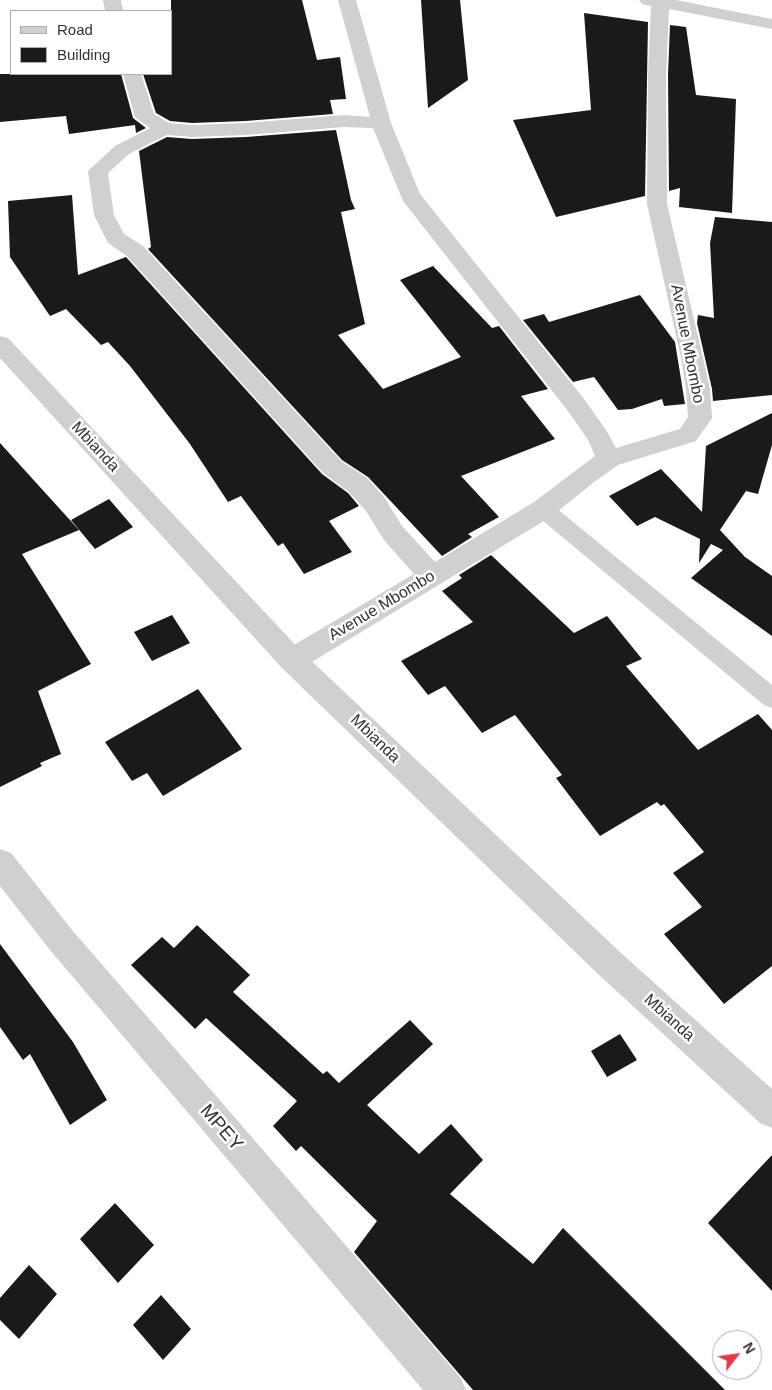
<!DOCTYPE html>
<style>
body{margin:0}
#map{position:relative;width:772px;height:1390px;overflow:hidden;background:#fff;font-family:Helvetica,sans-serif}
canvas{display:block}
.legend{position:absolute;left:10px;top:10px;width:162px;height:65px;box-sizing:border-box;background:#fff;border:1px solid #adadad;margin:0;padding:6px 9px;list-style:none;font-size:15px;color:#333}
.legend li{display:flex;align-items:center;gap:10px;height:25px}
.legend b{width:25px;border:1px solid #adadad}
.north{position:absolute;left:712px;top:1330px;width:50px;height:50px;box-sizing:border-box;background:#fff;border:1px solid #adadad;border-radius:50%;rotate:60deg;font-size:14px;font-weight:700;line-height:20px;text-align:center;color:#333}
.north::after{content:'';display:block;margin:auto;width:18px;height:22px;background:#e63946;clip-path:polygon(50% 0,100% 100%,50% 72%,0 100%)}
</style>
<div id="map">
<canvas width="772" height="1390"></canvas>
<ul class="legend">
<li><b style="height:6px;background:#d0d0d0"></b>Road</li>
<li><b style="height:14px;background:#1a1a1a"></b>Building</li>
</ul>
<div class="north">N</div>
</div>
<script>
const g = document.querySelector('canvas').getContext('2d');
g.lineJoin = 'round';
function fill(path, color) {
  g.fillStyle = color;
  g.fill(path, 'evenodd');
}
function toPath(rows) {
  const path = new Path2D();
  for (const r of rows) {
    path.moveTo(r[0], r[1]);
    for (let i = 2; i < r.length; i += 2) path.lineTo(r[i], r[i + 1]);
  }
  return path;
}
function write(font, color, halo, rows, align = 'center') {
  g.font = font + ' Helvetica,sans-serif';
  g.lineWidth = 5;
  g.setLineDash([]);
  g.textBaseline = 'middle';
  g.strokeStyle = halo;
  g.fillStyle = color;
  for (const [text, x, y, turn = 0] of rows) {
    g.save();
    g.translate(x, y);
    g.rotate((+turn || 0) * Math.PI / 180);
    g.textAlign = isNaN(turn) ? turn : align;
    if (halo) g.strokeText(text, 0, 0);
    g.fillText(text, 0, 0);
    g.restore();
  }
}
fill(toPath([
 [171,0,302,0,317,60,340,57,346,99,330,100,333,114,246,121,192,123,170,121,156,113,143,74,171,74],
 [421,0,460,0,468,80,428,108],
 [584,13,648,22,645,196,556,217,513,120,591,110],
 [670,25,686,27,696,95,736,99,732,213,679,207,680,188,669,191,668,75],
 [0,74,121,74,133,118,146,128,136,133,135,125,69,134,66,116,0,122],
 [336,130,351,200,355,209,341,212,365,324,338,335,383,389,461,357,400,280,433,266,492,328,499,326,548,389,521,396,555,439,461,476,499,517,468,534,472,537,442,556,368,477,342,460,148,249,151,247,139,151,167,137,192,139,246,137],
 [72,195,78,275,126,257,322,474,348,493,359,506,329,521,352,552,304,574,283,543,278,546,241,496,228,502,190,444,130,366,108,342,101,345,66,309,50,316,10,257,8,201],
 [715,217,772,222,772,395,713,401,712,389,697,323,698,315,714,318,710,243],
 [640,295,675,342,685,404,664,406,662,399,632,409,618,410,594,377,573,382,523,320,544,314,549,322],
 [772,413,772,445,758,494,746,491,720,530,745,557,772,576,772,636,691,578,723,550,711,544,699,563,700,539,655,517,637,526,609,496,661,469,702,512,706,446],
 [0,443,79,530,22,554,91,664,38,691,61,754,40,763,42,766,0,787],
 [109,499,133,527,95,549,71,520],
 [491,555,574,633,607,616,642,659,626,666,698,750,758,714,772,730,772,966,724,1004,664,934,702,907,673,873,704,852,664,804,661,806,657,802,600,836,556,778,562,775,515,715,482,733,445,686,428,695,401,661,473,622,442,591,462,578,459,575],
 [172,615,190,643,152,661,134,632],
 [198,689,242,749,163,796,147,773,132,781,105,742],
 [197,925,250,975,233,992,323,1074,327,1071,339,1083,410,1020,433,1044,367,1105,419,1154,451,1124,483,1160,450,1194,533,1264,563,1228,725,1390,473,1390,354,1252,377,1221,301,1146,296,1151,273,1126,297,1101,206,1018,195,1029,131,965,162,937,174,948],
 [0,944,73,1042,107,1100,70,1125,30,1054,23,1060,0,1027],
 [620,1034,637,1060,607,1077,591,1051],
 [772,1155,772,1291,708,1223],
 [115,1203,154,1245,118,1283,80,1239],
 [29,1265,57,1294,19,1339,0,1320,0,1298],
 [161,1295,191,1329,163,1360,133,1325]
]), '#1a1a1a');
fill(toPath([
 [543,501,550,503,772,685,772,708,764,705,536,515,533,509,536,503,543,501]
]), '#d0d0d0');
fill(toPath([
 [103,0,121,0,123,11,105,11,103,0],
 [338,0,356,0,391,123,420,194,584,399,606,430,616,448,680,429,688,417,686,389,681,358,647,204,648,75,651,6,642,4,639,0,676,0,772,19,772,29,669,9,666,75,667,204,703,358,710,389,712,418,696,441,618,465,594,482,552,516,302,668,292,671,282,668,278,660,282,652,414,574,384,540,366,511,349,492,323,473,127,256,108,243,94,215,88,171,115,146,150,128,135,117,123,74,141,74,154,114,169,123,192,125,246,123,344,115,370,117,338,0],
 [344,127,373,128,403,201,568,411,588,440,595,456,534,502,435,562,402,526,384,497,367,478,341,461,143,246,124,234,114,215,108,173,129,154,167,135,192,137,246,135,344,127],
 [0,849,11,853,72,930,460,1377,466,1390,423,1390,50,950,0,886,0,849]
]), '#d0d0d0');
fill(toPath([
 [0,336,8,338,302,652,620,952,772,1089,772,1128,760,1123,598,974,282,668,0,358,0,336]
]), '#d0d0d0');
write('16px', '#333', '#fff', [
 ["Avenue Mbombo",687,344,79],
 ["Mbianda",95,447,47],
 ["Avenue Mbombo",382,606,-31],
 ["Mbianda",375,739,44],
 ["Mbianda",669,1018,42]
]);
write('19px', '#333', '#fff', [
 ["MPEY",221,1128,49]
]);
</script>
